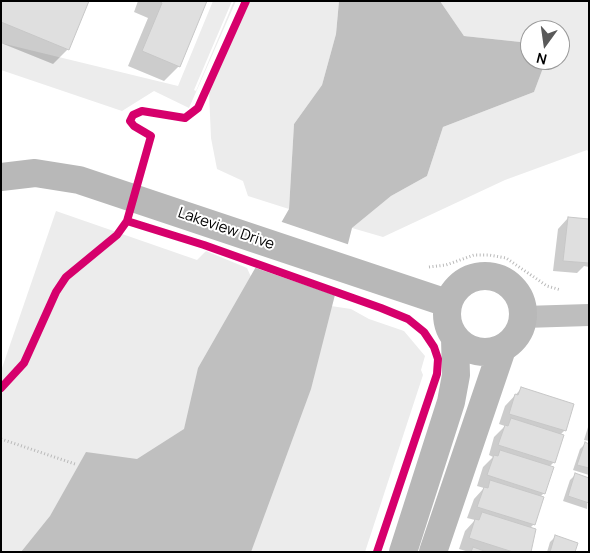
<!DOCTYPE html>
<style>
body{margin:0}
#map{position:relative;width:590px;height:553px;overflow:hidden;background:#fff;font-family:Manrope,sans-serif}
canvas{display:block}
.frame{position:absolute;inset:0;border:2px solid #000;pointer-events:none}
.north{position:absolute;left:520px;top:20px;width:50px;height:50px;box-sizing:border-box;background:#fff;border:1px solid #999;border-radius:50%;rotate:194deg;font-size:14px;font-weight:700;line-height:20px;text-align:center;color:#000}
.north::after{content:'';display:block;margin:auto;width:18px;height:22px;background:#595959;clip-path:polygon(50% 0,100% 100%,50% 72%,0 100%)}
</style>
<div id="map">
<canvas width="590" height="553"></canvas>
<div class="frame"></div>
<div class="north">N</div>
</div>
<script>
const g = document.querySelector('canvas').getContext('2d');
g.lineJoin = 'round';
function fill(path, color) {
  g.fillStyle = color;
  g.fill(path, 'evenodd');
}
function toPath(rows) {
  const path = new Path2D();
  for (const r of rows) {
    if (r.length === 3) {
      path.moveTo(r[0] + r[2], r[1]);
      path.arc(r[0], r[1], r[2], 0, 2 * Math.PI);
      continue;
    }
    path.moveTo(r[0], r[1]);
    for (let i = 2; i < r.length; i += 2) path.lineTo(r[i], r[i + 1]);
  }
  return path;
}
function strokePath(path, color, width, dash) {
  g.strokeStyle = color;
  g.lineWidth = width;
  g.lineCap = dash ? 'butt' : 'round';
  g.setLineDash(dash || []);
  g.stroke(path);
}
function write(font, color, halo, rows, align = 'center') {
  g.font = font + ' Manrope,sans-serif';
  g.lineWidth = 4;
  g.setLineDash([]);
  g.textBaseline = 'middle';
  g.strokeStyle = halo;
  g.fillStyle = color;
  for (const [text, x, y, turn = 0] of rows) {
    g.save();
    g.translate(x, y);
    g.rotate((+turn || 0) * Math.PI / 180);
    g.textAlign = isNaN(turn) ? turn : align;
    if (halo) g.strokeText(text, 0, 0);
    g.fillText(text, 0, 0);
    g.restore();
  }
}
fill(toPath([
 [213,1,232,1,194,90,196,91,234,1,236,1,189,108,154,91,122,111,1,70,1,43,178,86],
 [250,1,339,1,336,34,322,85,294,124,289,209,248,196,243,181,217,169,211,138,209,92],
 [440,1,589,1,589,153,587,150,505,180,383,237,352,228,391,196,427,176,443,127,534,92,546,60,560,60,560,30,530,30,530,43,464,36],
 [56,211,197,260,206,251,247,268,252,279,331,306,351,309,369,319,404,331,425,356,421,370,423,375,365,552,1,552,1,371]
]), '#ececec');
fill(toPath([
 [339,1,440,1,464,36,530,43,530,60,546,60,534,92,443,127,427,176,391,196,352,228,311,389,251,552,21,552,50,516,86,452,137,459,184,429,198,368,289,209,294,124,322,85,336,34]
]), '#bfbfbf');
fill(toPath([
 [279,221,350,245,337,296,253,267]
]), '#fff');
fill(toPath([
 [1,1,68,49,53,64,1,43],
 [138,1,205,1,179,66,164,81,128,66,148,18,134,12],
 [568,218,589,220,589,267,584,266,577,273,553,271,558,229],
 [521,389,573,405,564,431,560,435,554,462,549,467,544,493,540,497,534,524,530,528,530,552,469,552,459,549,465,531,475,520,467,518,474,499,484,488,477,486,483,467,493,457,489,455,494,437,505,426,499,424,505,406],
 [589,424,589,441,584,440],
 [585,444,589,445,589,475,573,470,580,449],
 [575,475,589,479,587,509,563,501,570,480],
 [555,537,574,552,547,552,550,542]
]), '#0003');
const building = toPath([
 [1,1,89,1,69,50,1,22,1,1],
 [159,1,207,1,180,67,142,51,162,3,159,1],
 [568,217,589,219,589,263,563,261,568,217],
 [521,387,574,404,566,431,509,414,515,394,518,395,521,387],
 [511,418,564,435,555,463,498,445,505,425,508,426,511,418],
 [585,442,589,444,589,468,577,465,585,442],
 [500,450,554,467,545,494,487,475,494,455,498,456,500,450],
 [575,473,589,478,589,503,568,496,575,473],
 [490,480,544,497,535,525,477,507,484,487,488,488,490,480],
 [482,512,536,529,531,552,513,552,469,538,475,519,479,520,482,512],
 [555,535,578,543,575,552,550,552,555,535],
 [473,547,487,552,471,552,473,547]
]);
fill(building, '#dfdfdf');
strokePath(building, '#c7c7c7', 1);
strokePath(toPath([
 [429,267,446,265,474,255,489,255,506,258,547,286,561,290],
 [1,439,75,464]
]), '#b9b9b9', 3, [1, 2.5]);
strokePath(toPath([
 [524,317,589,315]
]), '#bebebe', 22);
strokePath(toPath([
 [1,177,35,173,79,180,447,303],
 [485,314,38],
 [403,552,451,402,456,375,455,338],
 [433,552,502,349]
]), '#b8b8b8', 28);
strokePath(toPath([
 [127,221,204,245,381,308,408,319,424,332,434,347,438,359,437,374,377,552],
 [1,388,24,363,56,292,66,277,117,235,127,221,151,136,134,126,130,121,133,115,142,111,185,118,198,108,246,1]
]), '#d6006c', 8);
write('15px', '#000', '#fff', [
 ["Lakeview Drive",226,229,19]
]);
</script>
